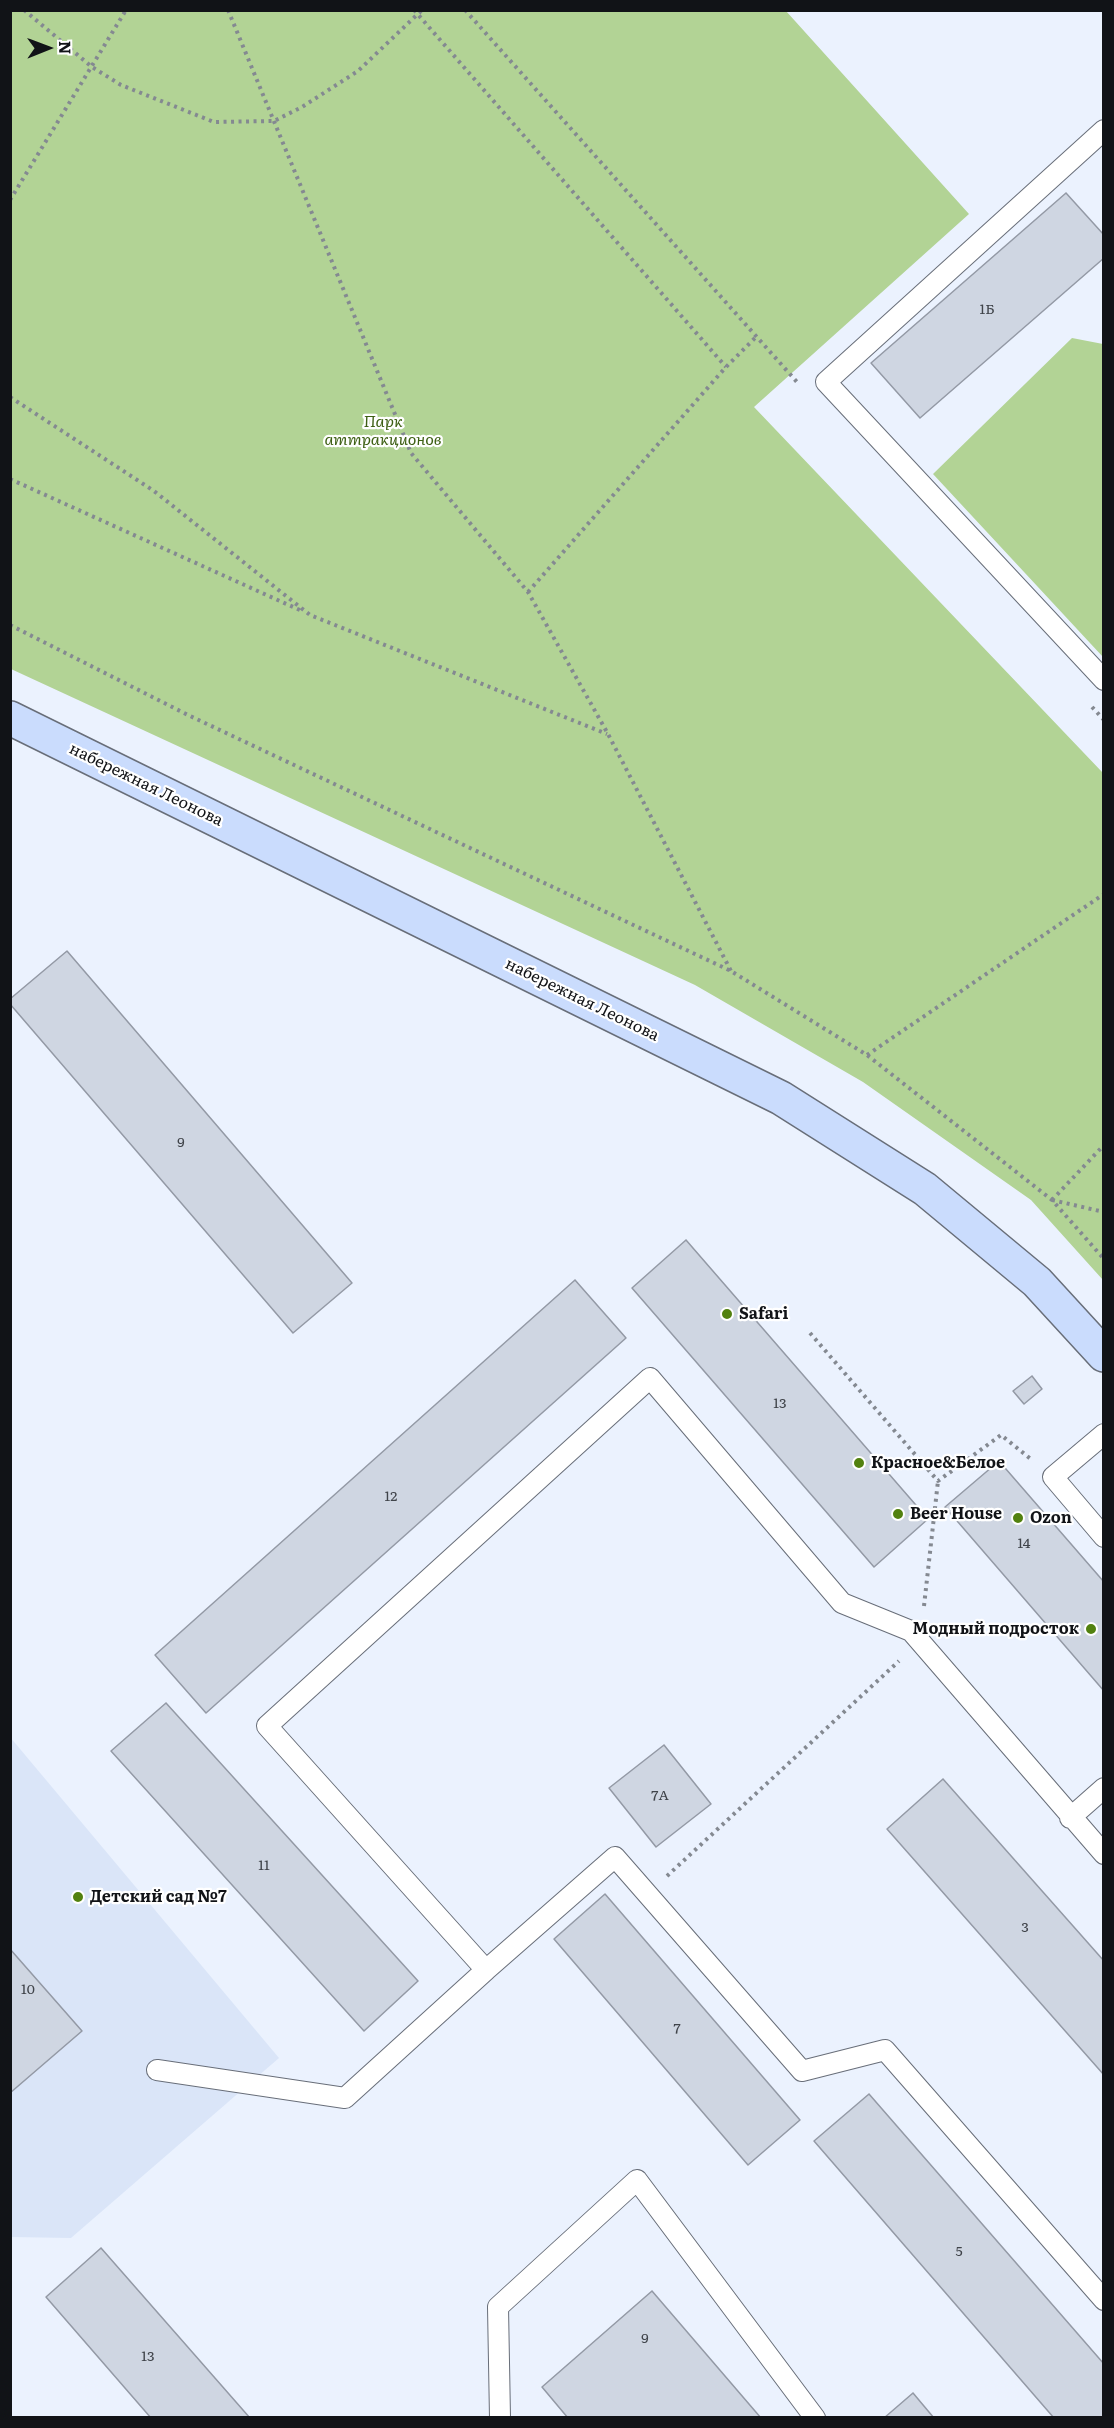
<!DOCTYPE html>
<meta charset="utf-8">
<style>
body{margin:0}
#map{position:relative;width:1114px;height:2428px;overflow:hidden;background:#ebf2fe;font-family:Literata,serif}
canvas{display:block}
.frame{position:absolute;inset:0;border:12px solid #111317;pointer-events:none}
.north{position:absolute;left:18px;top:18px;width:60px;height:60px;-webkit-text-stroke:4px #fff;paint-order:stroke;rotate:89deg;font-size:16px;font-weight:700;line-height:24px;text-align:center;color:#111317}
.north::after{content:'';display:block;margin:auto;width:21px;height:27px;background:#111317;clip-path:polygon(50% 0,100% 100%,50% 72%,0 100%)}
</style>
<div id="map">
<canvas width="1114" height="2428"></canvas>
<div class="frame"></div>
<div class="north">N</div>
</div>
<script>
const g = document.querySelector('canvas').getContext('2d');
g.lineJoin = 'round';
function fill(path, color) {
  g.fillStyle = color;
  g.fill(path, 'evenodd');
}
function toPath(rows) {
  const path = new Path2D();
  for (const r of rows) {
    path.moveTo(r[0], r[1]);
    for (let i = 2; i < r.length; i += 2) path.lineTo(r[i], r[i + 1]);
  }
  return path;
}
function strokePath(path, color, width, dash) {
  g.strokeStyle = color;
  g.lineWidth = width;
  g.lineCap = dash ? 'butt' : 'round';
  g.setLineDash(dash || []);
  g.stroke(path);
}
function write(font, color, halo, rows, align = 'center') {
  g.font = font + ' Literata,serif';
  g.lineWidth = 4.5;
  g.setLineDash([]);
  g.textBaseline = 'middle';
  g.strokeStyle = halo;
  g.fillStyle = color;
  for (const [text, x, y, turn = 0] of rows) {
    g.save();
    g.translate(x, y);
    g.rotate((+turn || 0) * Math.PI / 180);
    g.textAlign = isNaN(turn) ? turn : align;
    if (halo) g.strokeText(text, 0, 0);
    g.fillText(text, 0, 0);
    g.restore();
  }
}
fill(toPath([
 [10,1737,279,2058,71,2238,11,2237]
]), '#dae5f8');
fill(toPath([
 [10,11,786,11,969,214,754,407,1103,773,1103,1280,1031,1200,863,1082,695,985,11,669],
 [1072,338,1103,344,1103,657,933,474]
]), '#b2d395');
const building = toPath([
 [1066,193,1104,235,1104,258,920,418,871,363,1066,193],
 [67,951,352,1283,293,1333,10,1004,10,999,67,951],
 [686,1240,928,1519,874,1567,632,1288,686,1240],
 [575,1280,626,1338,206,1713,155,1655,575,1280],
 [1032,1376,1042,1389,1024,1404,1013,1391,1032,1376],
 [999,1461,1104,1582,1104,1691,945,1507,999,1461],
 [166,1703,418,1981,364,2031,111,1751,166,1703],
 [664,1745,711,1804,656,1847,609,1788,664,1745],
 [943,1779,1104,1961,1104,2075,887,1829,943,1779],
 [605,1894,800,2120,748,2165,554,1939,605,1894],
 [10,1949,82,2031,10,2093,10,1949],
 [869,2094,1104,2364,1104,2418,1054,2418,814,2141,869,2094],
 [101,2248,250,2418,151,2418,46,2297,101,2248],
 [652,2291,761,2418,568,2418,542,2387,652,2291],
 [913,2393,934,2418,884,2418,913,2393]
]);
fill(building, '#cfd6e2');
strokePath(building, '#9399a5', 1.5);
const lane = toPath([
 [1104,130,826,382,1104,680],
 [1104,1434,1053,1477,1104,1537],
 [1070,1818,1104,1788],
 [1104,1854,911,1631,842,1603,650,1378,267,1726,486,1970,615,1857,802,2071,885,2050,1104,2300],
 [157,2070,345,2098,486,1970],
 [500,2418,498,2307,637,2180,815,2418]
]);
const secondary = toPath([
 [10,718,781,1098,925,1189,1037,1282,1104,1355]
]);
strokePath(lane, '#686e79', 22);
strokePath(secondary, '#686e79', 36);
strokePath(toPath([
 [24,10,92,67,121,85,214,122,274,121,302,107,358,71,422,10],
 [228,10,411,453,528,592,608,734,731,971],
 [414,10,726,367],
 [465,10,797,382],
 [10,200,126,10],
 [10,397,154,491,310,615,607,734],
 [10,479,302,611],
 [528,592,726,367,756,337],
 [10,625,188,715,731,971,867,1055,1052,1200,1104,1259],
 [1092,707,1104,720],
 [867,1055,1104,894],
 [1052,1200,1104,1145],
 [1052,1200,1104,1212],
 [810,1333,938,1481,1001,1435,1032,1460],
 [924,1606,938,1481],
 [667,1876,899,1661]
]), '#848991', 4, [3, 4.5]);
strokePath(lane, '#fff', 20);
strokePath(secondary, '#cadcfd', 33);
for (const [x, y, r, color] of [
 [727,1314,6,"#52810f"],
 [859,1463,6,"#52810f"],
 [898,1514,6,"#52810f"],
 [1018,1518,6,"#52810f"],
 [1091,1629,6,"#52810f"],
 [78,1897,6,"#52810f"]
]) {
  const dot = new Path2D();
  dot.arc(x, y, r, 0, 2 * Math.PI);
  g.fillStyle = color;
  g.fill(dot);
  strokePath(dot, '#fff', 2);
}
write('14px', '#40444a', null, [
 ["1Б",987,310],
 ["9",181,1143],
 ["13",780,1404],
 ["12",391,1497],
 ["14",1024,1544],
 ["7А",660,1796],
 ["11",264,1866],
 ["3",1025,1928],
 ["10",28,1990],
 ["7",677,2029],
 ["5",959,2252],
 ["9",645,2339],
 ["13",148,2357]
]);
write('italic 16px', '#3d5f13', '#fff', [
 ["Парк",383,422],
 ["аттракционов",383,440]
]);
write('16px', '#111317', '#fff', [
 ["набережная Леонова",146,785,26],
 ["набережная Леонова",582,1000,26]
]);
write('bold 16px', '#111317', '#fff', [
 ["Safari",739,1314],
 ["Красное&Белое",871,1463],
 ["Beer House",910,1514],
 ["Ozon",1030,1518],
 ["Модный подросток",1079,1629,"right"],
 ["Детский сад №7",90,1897]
], 'left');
</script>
